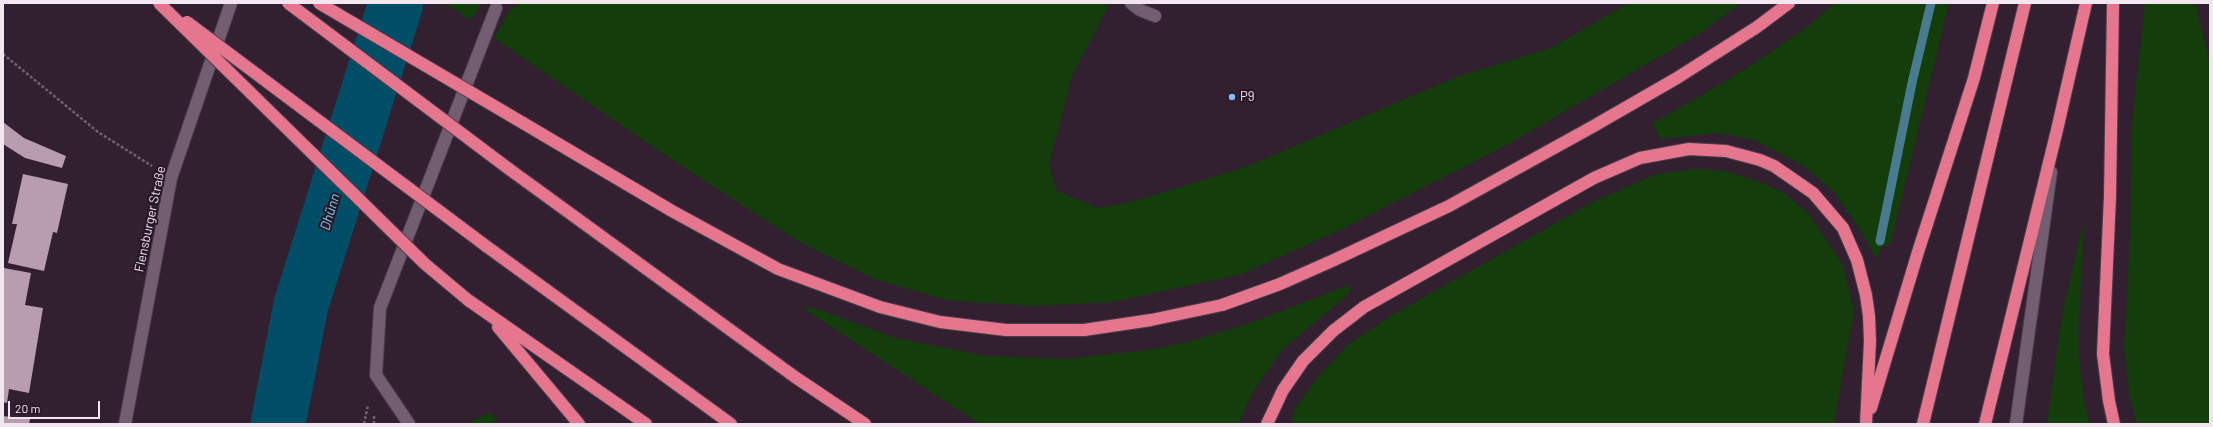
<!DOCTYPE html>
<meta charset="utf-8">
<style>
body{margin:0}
#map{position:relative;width:2213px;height:427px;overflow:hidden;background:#322030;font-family:Barlow,sans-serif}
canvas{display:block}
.frame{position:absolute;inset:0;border:4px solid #f2e6f1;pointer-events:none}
.scale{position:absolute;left:8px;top:401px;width:92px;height:18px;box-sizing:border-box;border:2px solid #f2e6f1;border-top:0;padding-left:5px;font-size:12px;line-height:14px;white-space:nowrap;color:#f2e6f1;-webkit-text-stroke:3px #281726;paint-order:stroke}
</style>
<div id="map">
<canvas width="2213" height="427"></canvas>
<div class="frame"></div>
<div class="scale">20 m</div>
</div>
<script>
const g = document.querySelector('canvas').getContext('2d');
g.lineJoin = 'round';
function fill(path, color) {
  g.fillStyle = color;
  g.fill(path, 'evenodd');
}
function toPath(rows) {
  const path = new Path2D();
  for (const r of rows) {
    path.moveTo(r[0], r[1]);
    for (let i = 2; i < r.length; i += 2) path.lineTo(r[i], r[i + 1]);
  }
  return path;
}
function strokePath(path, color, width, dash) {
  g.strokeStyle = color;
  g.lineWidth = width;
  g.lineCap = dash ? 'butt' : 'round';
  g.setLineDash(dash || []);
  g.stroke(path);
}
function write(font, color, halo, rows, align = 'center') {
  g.font = font + ' Barlow,sans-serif';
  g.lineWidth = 4;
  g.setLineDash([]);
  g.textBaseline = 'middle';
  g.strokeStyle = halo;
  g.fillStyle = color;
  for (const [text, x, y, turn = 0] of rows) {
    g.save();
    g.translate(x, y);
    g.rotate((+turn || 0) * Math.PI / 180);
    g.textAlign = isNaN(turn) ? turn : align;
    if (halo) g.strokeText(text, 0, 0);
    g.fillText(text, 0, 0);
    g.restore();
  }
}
fill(toPath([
 [445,3,480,3,477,12,469,20],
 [520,3,1110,3,1072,76,1049,165,1057,191,1098,208,1128,203,1246,167,1457,77,1551,48,1629,3,1741,3,1702,32,1505,146,1340,230,1242,274,1113,302,1033,306,946,300,875,279,798,241,674,161,494,38,510,10],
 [1835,3,1949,3,1891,242,1881,248,1876,259,1861,231,1835,193,1804,166,1754,140,1718,133,1660,139,1653,123,1723,83,1765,56,1810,25],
 [2145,3,2195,3,2210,63,2210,424,2137,424,2130,399,2124,348,2130,240,2132,123],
 [1694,169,1726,171,1762,183,1784,193,1809,214,1843,265,1854,311,1834,424,1290,424,1296,408,1317,378,1349,344,1391,316,1595,201,1657,174],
 [2084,220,2078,346,2084,401,2090,424,2047,424,2062,314],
 [1349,285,1351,292,1283,349,1254,390,1238,424,980,424,801,307,814,308,895,338,985,356,1067,359,1155,349,1196,340,1256,321],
 [491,412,498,424,466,424]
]), '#133d0b');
strokePath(toPath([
 [1880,241,1912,83,1931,3]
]), '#497b90', 9);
strokePath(toPath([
 [278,424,301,305,396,3]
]), '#004d66', 55);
fill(toPath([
 [3,122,24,138,66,156,62,168,25,158,3,144],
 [23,174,68,184,57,233,53,232,44,271,8,263,17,224,12,224],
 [4,268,31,273,25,305,43,308,29,393,9,389,7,403,3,402],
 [3,416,30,419,29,424,3,424]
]), '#b79dad');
const minor = toPath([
 [1131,3,1140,10,1155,16],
 [125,424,171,178,231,3],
 [409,424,376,375,380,308,496,8],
 [2016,424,2051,172]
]);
const highway = toPath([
 [2113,3,2110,196,2103,354,2109,401,2114,424],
 [523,123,672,211,778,269,880,307,940,322,1006,330,1084,330,1151,320,1222,305,1280,284,1334,260,1449,206,1592,127,1677,78,1757,27,1789,3],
 [509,169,795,377,865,424],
 [486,246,731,424],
 [468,300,646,424],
 [498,327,579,424],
 [1871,408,1918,252,1974,78,1993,3],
 [1267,424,1283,390,1303,361,1333,331,1364,307,1594,178,1640,158,1689,149,1726,151,1760,160,1774,166,1813,193,1843,228,1857,260,1866,295,1869,316,1870,341,1866,424],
 [1923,424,2025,3],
 [1985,424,2057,130,2086,3]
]);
strokePath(minor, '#4d3e4c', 14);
strokePath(highway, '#4d3e4c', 14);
strokePath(toPath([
 [3,54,98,132,152,166],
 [364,424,368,405],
 [374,424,374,414]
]), '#70606f', 2.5, [3, 2]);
strokePath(minor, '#735e71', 12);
strokePath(highway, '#e6758e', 12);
const highwayBridge = toPath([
 [159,3,425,264,468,300],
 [288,3,509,169],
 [319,3,523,123],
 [187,22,486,246]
]);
strokePath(highwayBridge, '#4d3e4c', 14, []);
strokePath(highwayBridge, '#e6758e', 12);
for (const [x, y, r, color] of [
 [1232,97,4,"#84bbfb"]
]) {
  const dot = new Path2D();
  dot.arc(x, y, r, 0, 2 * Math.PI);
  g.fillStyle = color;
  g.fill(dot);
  strokePath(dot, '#281726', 1.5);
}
write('13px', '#f2e6f1', '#281726', [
 ["P9",1240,97]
], 'left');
write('13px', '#f2e6f1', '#281726', [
 ["Flensburger Straße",150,219,-78]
]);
write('italic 14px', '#80d3f7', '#281726', [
 ["Dhünn",330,212,-73]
]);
</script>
